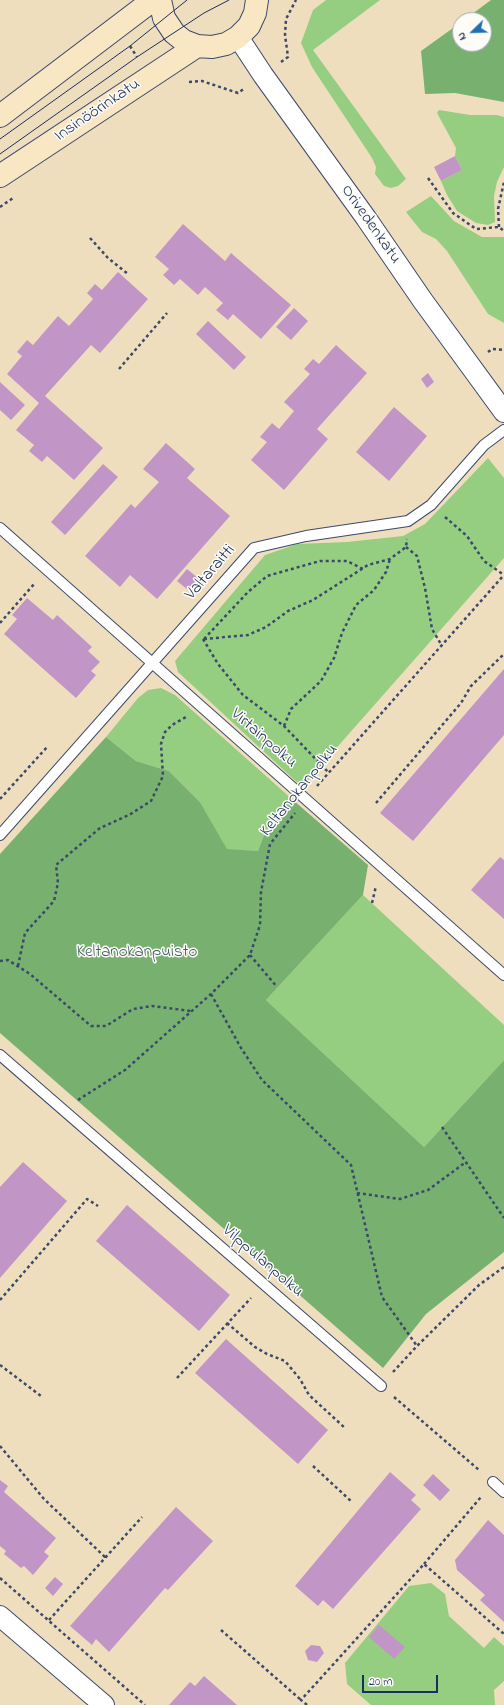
<!DOCTYPE html>
<meta charset="utf-8">
<style>
body{margin:0}
#map{position:relative;width:504px;height:1705px;overflow:hidden;background:#efdebd;font-family:"Indie Flower",sans-serif}
canvas{display:block}
.north{position:absolute;left:452px;top:12px;width:40px;height:40px;box-sizing:border-box;background:#fdfcf7;border:1px solid #a3aaba;border-radius:50%;rotate:247deg;font-size:11px;font-weight:700;line-height:16px;text-align:center;color:#1b2f5e}
.north::after{content:'';display:block;margin:auto;width:14px;height:18px;background:#1f6fb2;clip-path:polygon(50% 0,100% 100%,50% 72%,0 100%)}
.scale{position:absolute;left:362px;top:1675px;width:76px;height:18px;box-sizing:border-box;border:2px solid #1b2f5e;border-top:0;padding-left:5px;font-size:12px;line-height:14px;white-space:nowrap;color:#1b2f5e;-webkit-text-stroke:3px #fdfcf7;paint-order:stroke}
</style>
<div id="map">
<canvas width="504" height="1705"></canvas>
<div class="north">N</div>
<div class="scale">20 m</div>
</div>
<script>
const g = document.querySelector('canvas').getContext('2d');
g.lineJoin = 'round';
function fill(path, color) {
  g.fillStyle = color;
  g.fill(path, 'evenodd');
}
function toPath(rows) {
  const path = new Path2D();
  for (const r of rows) {
    path.moveTo(r[0], r[1]);
    for (let i = 2; i < r.length; i += 2) path.lineTo(r[i], r[i + 1]);
  }
  return path;
}
function strokePath(path, color, width, dash) {
  g.strokeStyle = color;
  g.lineWidth = width;
  g.lineCap = dash ? 'butt' : 'round';
  g.setLineDash(dash || []);
  g.stroke(path);
}
function write(font, color, halo, rows, align = 'center') {
  g.font = font + ' "Indie Flower",sans-serif';
  g.lineWidth = 3;
  g.setLineDash([]);
  g.textBaseline = 'middle';
  g.strokeStyle = halo;
  g.fillStyle = color;
  for (const [text, x, y, turn = 0] of rows) {
    g.save();
    g.translate(x, y);
    g.rotate((+turn || 0) * Math.PI / 180);
    g.textAlign = isNaN(turn) ? turn : align;
    if (halo) g.strokeText(text, 0, 0);
    g.fillText(text, 0, 0);
    g.restore();
  }
}
fill(toPath([
 [326,0,380,0,313,50,406,179,398,186,391,188,384,186,375,174,376,167,372,158,312,67,301,43,313,10],
 [439,110,470,115,497,115,504,117,504,167,497,182,494,196,495,222,488,225,476,223,457,211,447,195,441,181,462,170,455,156,456,148,437,113],
 [431,196,454,221,482,237,504,237,504,323,488,314,447,251,436,239,422,232,406,212],
 [488,458,504,478,504,558,302,787,178,672,175,661,265,555,297,544,347,542,403,536,425,524],
 [161,688,175,695,293,800,264,835,258,851,227,850,200,802,169,771,136,761,106,737,138,698,148,690],
 [363,895,504,1025,504,1060,424,1147,266,1000],
 [431,1583,445,1594,449,1616,484,1648,494,1637,504,1646,504,1681,494,1690,495,1705,371,1705,347,1684,345,1663,409,1586]
]), '#96ce81');
fill(toPath([
 [491,0,504,0,504,102,455,93,425,94,421,51,460,23,460,44,484,44,484,20,464,20],
 [106,737,136,761,169,771,200,802,227,849,258,851,264,835,293,800,368,865,363,895,266,1000,424,1147,504,1060,504,1252,426,1314,383,1368,0,1033,0,854]
]), '#78b16f');
fill(toPath([
 [455,156,462,170,441,181,434,167],
 [183,224,225,261,231,253,291,305,261,339,233,314,228,320,216,310,223,303,205,287,198,295,180,279,174,285,163,275,169,269,155,257],
 [118,272,148,299,100,353,91,345,45,396,103,448,74,480,47,456,42,462,29,451,34,445,16,430,39,403,7,374,22,356,17,352,27,340,33,345,58,316,69,326,93,299,87,293,95,284,102,290],
 [294,308,308,321,291,340,276,327],
 [208,321,246,357,234,370,196,334],
 [336,345,367,373,317,429,328,439,284,490,251,460,267,442,260,437,272,423,279,429,294,411,284,402,310,374,304,369,313,359,319,364],
 [428,373,434,382,427,388,421,379],
 [0,382,25,405,11,420,0,410],
 [394,407,427,436,389,481,356,452],
 [166,443,195,469,187,478,230,516,157,599,130,575,120,587,85,556,131,504,135,508,159,482,143,469],
 [103,464,118,477,65,535,51,522],
 [187,569,198,578,188,590,177,581],
 [27,598,53,620,57,615,92,647,88,651,100,662,91,671,96,675,76,698,4,634,17,619,12,615],
 [504,669,504,735,413,841,380,813],
 [500,857,504,860,504,919,471,890],
 [23,1162,67,1201,0,1278,0,1187],
 [127,1205,230,1295,199,1331,96,1241],
 [226,1339,328,1430,298,1464,195,1373],
 [390,1472,416,1495,411,1500,421,1509,333,1609,323,1600,318,1606,295,1586],
 [433,1474,450,1490,440,1501,423,1485],
 [0,1480,8,1486,4,1492,56,1538,44,1552,49,1556,33,1575,24,1566,21,1568,4,1554,6,1551,0,1546],
 [176,1507,213,1541,168,1590,165,1588,109,1652,96,1639,92,1645,70,1626],
 [488,1520,504,1535,504,1622,480,1600,485,1595,457,1570,455,1560],
 [55,1577,63,1584,53,1596,45,1588],
 [379,1625,405,1647,394,1659,369,1637],
 [311,1645,320,1646,324,1653,317,1662,308,1660,305,1651],
 [204,1676,237,1705,169,1705,190,1682,195,1686]
]), '#c196c7');
const lane = toPath([
 [0,528,504,975],
 [0,835,254,548,306,536,408,521,431,505,484,445,504,430],
 [0,1055,381,1386],
 [493,1482,504,1492]
]);
const street = toPath([
 [238,37,263,75,366,218,423,301,504,412],
 [0,1616,104,1705]
]);
const secondary = toPath([
 [160,0,164,18,174,33,184,41,197,46,212,47,226,44,238,37,249,26,255,13,257,0],
 [0,116,153,0],
 [0,176,197,46]
]);
strokePath(lane, '#3b496c', 12);
strokePath(street, '#3b496c', 22);
strokePath(secondary, '#3b496c', 24);
strokePath(toPath([
 [130,46,137,57],
 [281,62,288,57,285,35,286,19,296,0],
 [189,82,202,81,238,93,245,88],
 [428,178,453,213,476,229,499,227,504,231],
 [0,207,13,198],
 [499,227,498,209,504,182],
 [90,238,108,258,128,274],
 [488,352,492,349,504,350],
 [119,369,167,313],
 [445,517,467,536,484,561,504,575],
 [406,547,417,556,425,588,432,629,442,646],
 [0,623,35,583],
 [203,639,218,664,243,695,284,726,329,773],
 [204,639,248,635,266,627,288,611,313,600,368,565,390,559,406,547,407,539],
 [204,639,248,592,267,576,320,561,347,561,363,569],
 [284,726,291,709,321,681,334,658,342,633,356,605,374,590,386,572,390,559],
 [317,786,504,575],
 [0,799,48,746],
 [376,803,461,703,471,686,504,654],
 [372,903,376,886],
 [250,955,277,987],
 [0,961,8,960,30,974,91,1026,106,1026,133,1009,152,1006,191,1011],
 [18,966,25,933,54,901,58,883,56,865,100,828,129,815,151,801,163,776,161,744,165,732,172,725,186,717],
 [211,994,241,1048,262,1080,351,1165,382,1297,417,1346],
 [78,1100,125,1070,211,994,250,955,260,925,261,892,270,844,295,813],
 [442,1127,504,1218],
 [357,1193,400,1199,428,1190,466,1162],
 [0,1300,87,1199,98,1206],
 [227,1323,255,1347,267,1354,285,1361,300,1379,309,1395,345,1428],
 [0,1365,41,1396],
 [393,1372,417,1346,479,1285,504,1267],
 [177,1378,251,1298],
 [394,1397,479,1470],
 [0,1446,44,1499,106,1558],
 [313,1466,352,1502],
 [424,1564,481,1497],
 [0,1578,145,1705],
 [49,1620,142,1517],
 [221,1630,301,1700],
 [307,1705,301,1700,424,1564,504,1634]
]), '#3b496c', 2.5, [3, 3]);
strokePath(lane, '#fff', 10);
strokePath(street, '#fff', 20);
strokePath(secondary, '#f9e7c3', 22);
strokePath(toPath([
 [0,139,130,46,187,0],
 [0,154,137,57,204,13,229,0]
]), '#1b2f5e', 1);
write('17px', '#1b2f5e', '#fdfcf7', [
 ["Insinöörinkatu",98,111,-34],
 ["Orivedenkatu",370,225,55],
 ["Valtaraitti",211,573,-49],
 ["Virtainpolku",263,739,41],
 ["Keltanokanpolku",300,791,-51],
 ["Vilppulanpolku",262,1262,41]
]);
write('17px', '#405f68', '#fdfcf7', [
 ["Keltanokanpuisto",137,953]
]);
</script>
